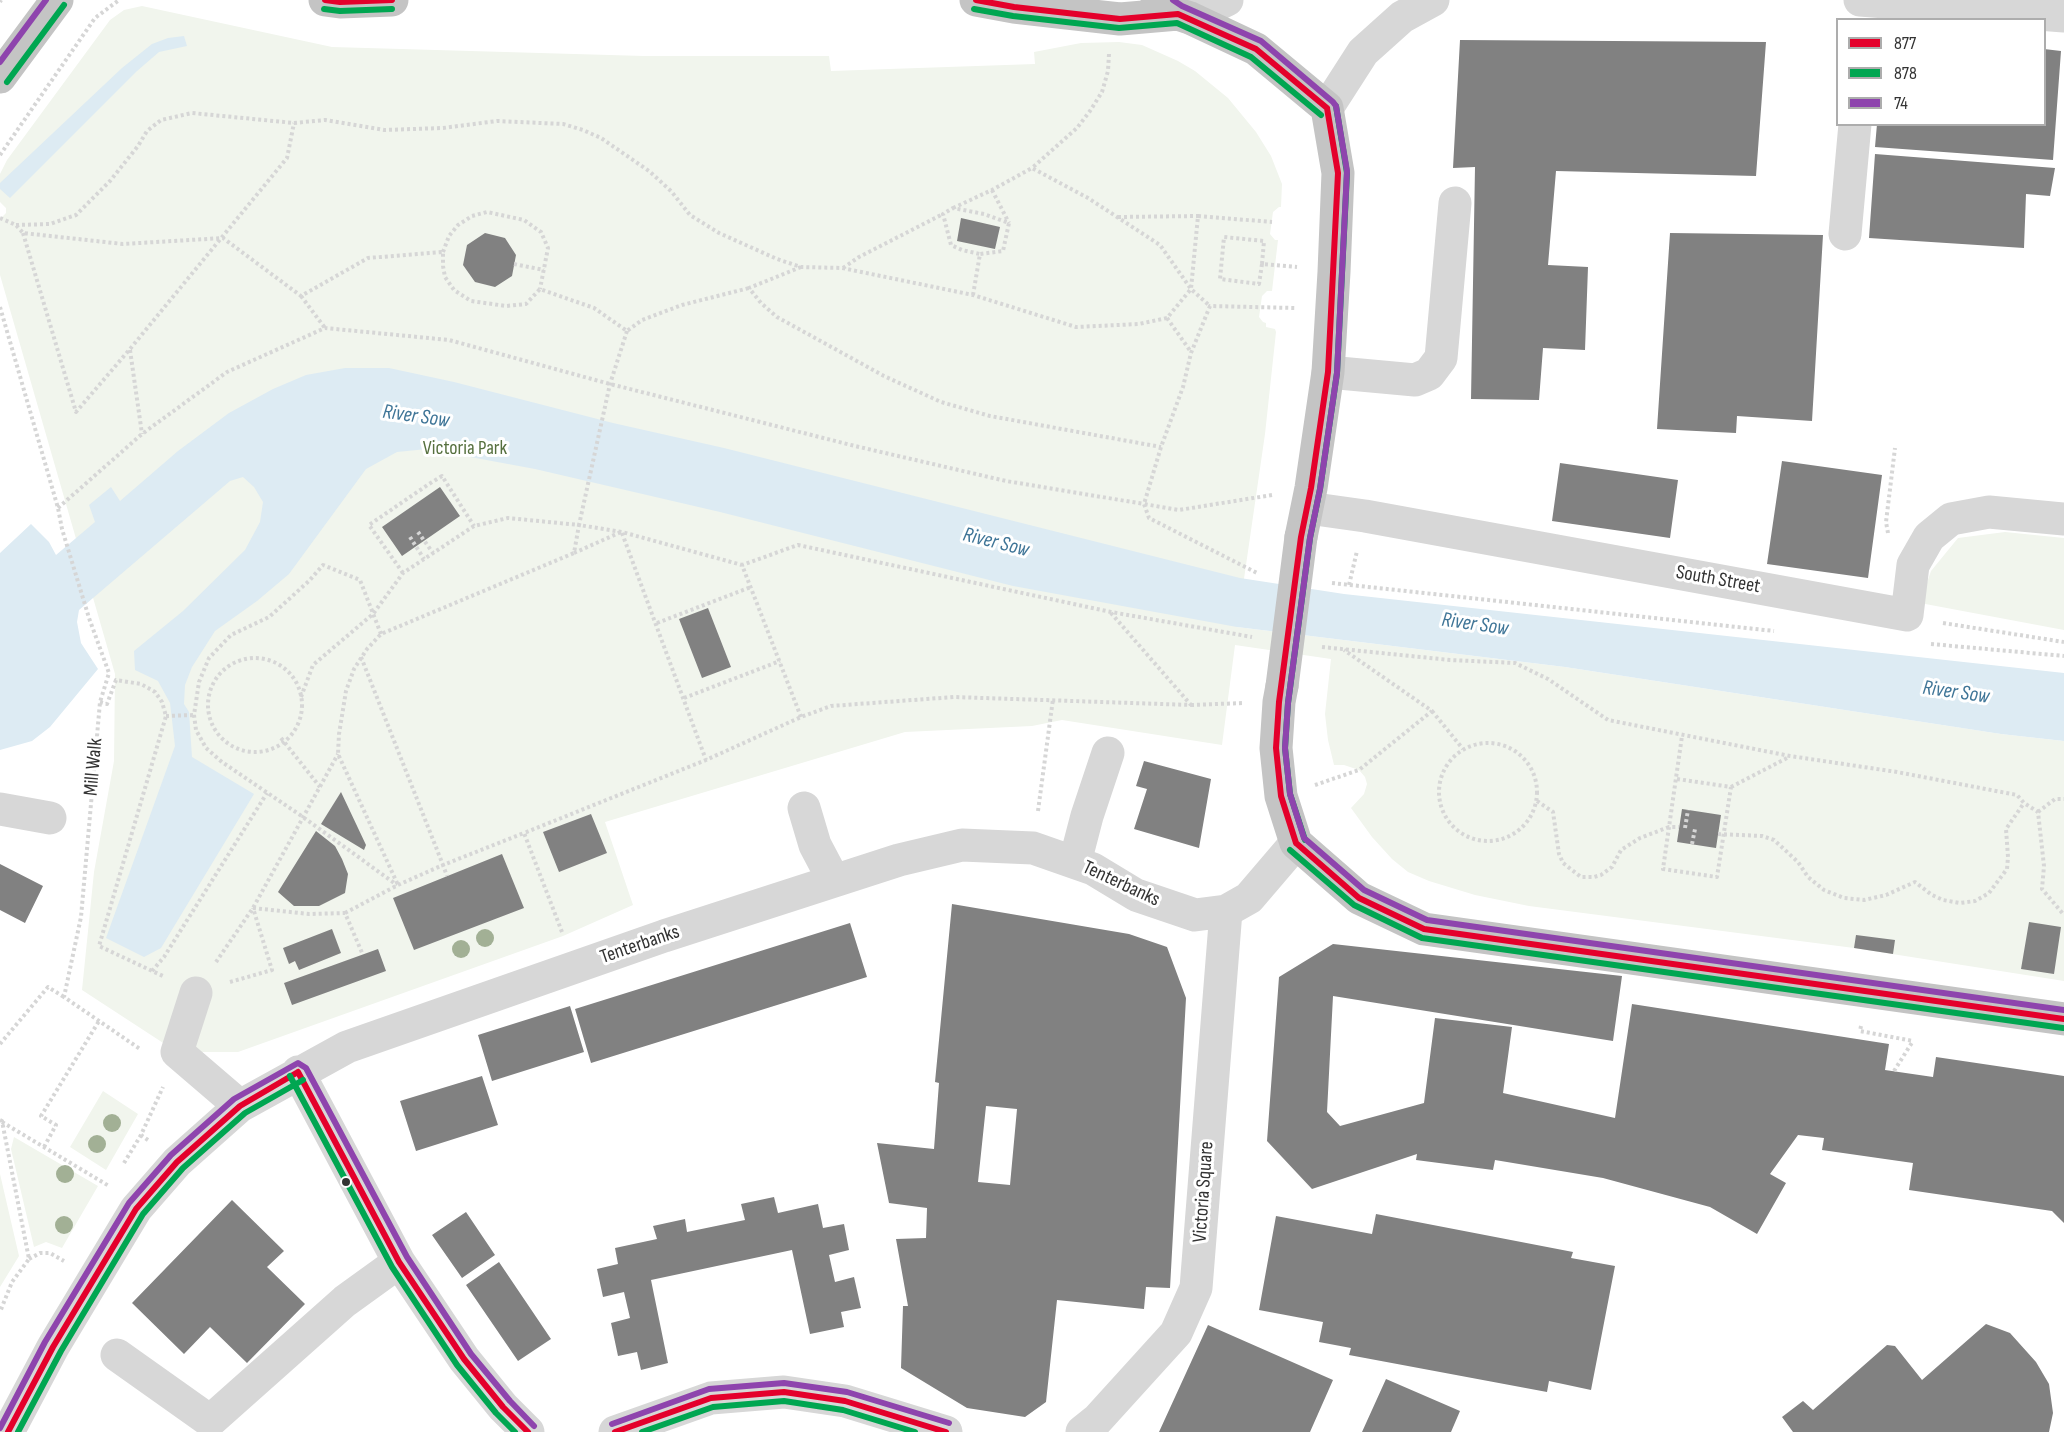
<!DOCTYPE html>
<style>
body{margin:0}
#map{position:relative;width:2064px;height:1432px;overflow:hidden;background:#fff;font-family:"Sofia Sans Condensed",sans-serif}
canvas{display:block}
.legend{position:absolute;left:1836px;top:18px;width:210px;height:108px;box-sizing:border-box;background:#fff;border:2px solid #adadad;margin:0;padding:8px 10px;list-style:none;font-size:18px;color:#333}
.legend li{display:flex;align-items:center;gap:12px;height:30px}
.legend b{width:30px;border:2px solid #adadad}
</style>
<div id="map">
<canvas width="2064" height="1432"></canvas>
<ul class="legend">
<li><b style="height:8px;background:#e4002b"></b>877</li>
<li><b style="height:8px;background:#00a651"></b>878</li>
<li><b style="height:8px;background:#8e44ad"></b>74</li>
</ul>
</div>
<script>
const g = document.querySelector('canvas').getContext('2d');
g.lineJoin = 'round';
function fill(path, color) {
  g.fillStyle = color;
  g.fill(path, 'evenodd');
}
function toPath(rows) {
  const path = new Path2D();
  for (const r of rows) {
    if (r.length === 3) {
      path.moveTo(r[0] + r[2], r[1]);
      path.arc(r[0], r[1], r[2], 0, 2 * Math.PI);
      continue;
    }
    path.moveTo(r[0], r[1]);
    for (let i = 2; i < r.length; i += 2) path.lineTo(r[i], r[i + 1]);
  }
  return path;
}
function strokePath(path, color, width, dash) {
  g.strokeStyle = color;
  g.lineWidth = width;
  g.lineCap = dash ? 'butt' : 'round';
  g.setLineDash(dash || []);
  g.stroke(path);
}
function write(font, color, halo, rows, align = 'center') {
  g.font = font + ' "Sofia Sans Condensed",sans-serif';
  g.lineWidth = 6;
  g.setLineDash([]);
  g.textBaseline = 'middle';
  g.strokeStyle = halo;
  g.fillStyle = color;
  for (const [text, x, y, turn = 0] of rows) {
    g.save();
    g.translate(x, y);
    g.rotate((+turn || 0) * Math.PI / 180);
    g.textAlign = isNaN(turn) ? turn : align;
    if (halo) g.strokeText(text, 0, 0);
    g.fillText(text, 0, 0);
    g.restore();
  }
}
fill(toPath([
 [142,6,332,47,644,56,829,56,831,71,1035,64,1034,52,1081,43,1119,42,1142,45,1178,61,1195,71,1228,98,1256,132,1271,156,1282,184,1281,207,1279,207,1273,212,1270,234,1275,240,1278,240,1272,291,1267,291,1262,296,1259,317,1263,322,1266,323,1266,327,1275,329,1276,332,1265,434,1237,627,1565,667,2001,734,2064,741,2064,981,1854,948,1529,906,1475,895,1429,881,1408,872,1392,859,1372,837,1351,808,1364,794,1367,784,1365,777,1359,770,1344,765,1334,765,1328,740,1325,714,1331,659,1235,645,1222,745,1062,720,1032,726,905,732,605,822,633,905,563,936,238,1052,177,1052,82,990,94,872,114,761,115,674,0,275,0,219,6,213,6,208,0,202,0,174,7,160,110,20,124,10],
 [2005,532,2064,538,2064,630,1920,603,1931,571,1958,538],
 [103,1091,138,1114,106,1170,70,1147],
 [14,1137,98,1186,62,1248,46,1242,34,1247,11,1149],
 [0,1174,19,1256,0,1287]
]), '#f1f5ed');
fill(toPath([
 [184,36,187,46,159,52,137,71,10,198,0,189,0,183,122,68,152,44,168,38],
 [345,368,389,368,454,382,613,423,724,448,1240,578,1344,594,2064,673,2064,741,2001,734,1565,667,1237,627,1013,586,720,512,535,469,427,449,397,452,366,469,289,574,257,601,215,631,192,667,185,685,184,704,189,712,192,757,254,794,161,948,144,957,106,938,175,746,170,703,158,681,135,670,134,651,183,611,245,550,260,522,263,502,254,487,243,477,230,481,79,610,77,622,81,643,98,669,50,727,32,741,0,750,0,553,31,524,49,542,56,555,95,522,89,505,111,487,120,501,178,451,229,413,273,389,306,375]
]), '#ddebf3');
fill(toPath([
 [1460,40,1766,42,1756,176,1556,171,1548,265,1588,267,1585,350,1543,348,1539,400,1471,399,1475,167,1453,168],
 [2044,49,2061,51,2053,160,1875,147,1877,124,2044,124],
 [1875,154,2055,168,2050,196,2026,194,2024,248,1869,238],
 [961,218,1000,227,995,249,957,241],
 [485,233,505,238,516,255,512,276,495,287,475,282,463,265,467,245],
 [1670,233,1823,235,1812,421,1737,416,1736,433,1657,429],
 [1782,461,1882,475,1868,578,1767,564],
 [1560,463,1678,480,1670,538,1552,521],
 [440,487,460,516,402,556,382,527],
 [708,608,731,667,702,678,679,619],
 [1144,761,1211,779,1199,848,1134,829,1147,789,1136,786],
 [341,792,366,845,364,850,321,824],
 [1682,809,1721,815,1716,848,1677,842],
 [591,814,607,853,559,872,543,832],
 [316,831,335,846,342,859,348,874,345,893,319,906,294,906,278,892],
 [502,854,524,908,414,950,393,898],
 [0,864,43,886,25,923,0,910],
 [952,904,1129,934,1167,947,1186,998,1170,1288,1146,1287,1144,1309,1057,1300,1046,1402,1025,1417,967,1408,901,1368,903,1306,908,1306,896,1239,926,1238,927,1208,889,1203,877,1143,934,1149,939,1083,935,1082],
 [986,1106,1017,1109,1010,1185,978,1182],
 [2029,922,2061,927,2054,974,2021,969],
 [850,923,867,977,591,1063,575,1009],
 [332,929,341,953,299,970,295,961,289,964,283,948],
 [1856,935,1895,940,1893,954,1854,948],
 [1333,944,1622,976,1613,1041,1333,996,1327,1112,1340,1126,1424,1103,1435,1018,1512,1027,1503,1093,1615,1118,1632,1004,1889,1044,1885,1070,1933,1077,1936,1057,2064,1076,2064,1223,2052,1211,1909,1190,1913,1163,1822,1150,1824,1138,1798,1135,1770,1174,1786,1183,1757,1234,1710,1207,1603,1178,1495,1160,1493,1170,1416,1160,1417,1154,1312,1189,1267,1141,1279,977],
 [378,949,386,971,292,1005,284,983],
 [570,1006,584,1052,492,1081,478,1035],
 [482,1076,498,1125,416,1151,400,1101],
 [774,1197,778,1213,818,1204,823,1228,844,1224,849,1250,829,1255,835,1282,854,1277,861,1308,841,1312,844,1327,810,1334,792,1250,651,1280,668,1363,641,1370,637,1352,618,1356,611,1323,630,1318,624,1292,603,1297,597,1269,618,1264,615,1248,657,1239,653,1226,685,1219,687,1232,745,1220,741,1204],
 [232,1200,284,1251,267,1267,305,1304,247,1363,210,1327,184,1354,132,1303],
 [466,1212,495,1255,462,1278,432,1235],
 [1376,1214,1573,1252,1571,1258,1615,1266,1591,1390,1549,1381,1547,1392,1349,1355,1351,1348,1319,1342,1323,1322,1259,1310,1276,1216,1372,1234],
 [499,1262,551,1339,518,1361,466,1285],
 [1986,1324,2010,1333,2036,1362,2049,1384,2053,1413,2049,1432,1793,1432,1782,1417,1803,1401,1813,1410,1887,1345,1895,1346,1922,1380],
 [1208,1325,1333,1380,1310,1432,1159,1432],
 [1386,1379,1460,1411,1451,1432,1362,1432]
]), '#818181');
strokePath(toPath([
 [0,2,1,0],
 [1109,54,1108,71,1102,92,1090,111,1077,128,1032,168,1088,198,1160,245,1191,289,1210,306],
 [0,155,95,18,119,0],
 [992,190,1009,223],
 [953,208,992,190,1032,168],
 [1118,217,1198,216],
 [0,218,16,225,23,233,123,244,223,238,301,296,368,258,443,252,443,266,445,277,454,290,471,301,506,306,526,304,540,289,594,308,627,331,642,320,682,305,749,288],
 [16,225,50,224,76,215,110,181,138,146,147,131,161,120,192,113,294,123,325,120,384,130,443,128,497,121,563,124,583,130,601,138,649,171,671,191,690,215,719,233,777,259,801,267,842,268,973,295,1076,327,1139,324,1167,318,1191,289,1198,216,1272,222],
 [23,233,76,412,130,349,287,158,294,123],
 [443,252,449,236,458,225,472,216,487,212,524,220,541,232,548,248,540,289],
 [514,264,544,270],
 [1262,264,1264,241,1224,237,1220,279,1259,284,1262,264,1297,267],
 [801,267,749,288,761,303,777,317,884,376,941,402,990,416,1161,447],
 [843,268,859,257,943,214],
 [973,295,980,254,1003,251,1009,223,984,214,953,208,943,214,951,245,962,250,980,254],
 [301,296,325,328],
 [0,307,58,508,62,529,89,618,109,673,100,702,81,917,64,997,140,1049],
 [1167,318,1191,352],
 [627,331,610,384,579,525,622,532,742,565],
 [130,350,142,434],
 [1272,495,1179,510,1144,504,1161,447,1183,387,1191,353,1210,306,1295,308],
 [58,508,142,434,227,372,325,328,449,340,610,384,855,446,1006,481,1144,504,1149,518,1259,574],
 [418,532,433,553],
 [622,533,706,760],
 [1888,533,1886,522,1895,448],
 [410,537,424,559],
 [574,553,621,532],
 [403,573,369,525,429,484,442,476,474,526],
 [1332,583,1774,631],
 [1349,585,1357,551],
 [657,623,751,587],
 [1943,623,2064,642],
 [381,634,360,580,323,565,309,581,269,617,231,635,209,658,199,682,194,715,196,730,206,748,222,762,303,817,397,885],
 [1931,644,2064,656],
 [1322,647,1450,660,1515,663,1548,679,1608,720,1790,756,1897,772,2017,795,2024,803,2038,812,2044,866,2042,889,2064,915],
 [361,657,443,865,524,833],
 [255,705,47],
 [301,697,313,665,373,614,403,573,474,526,508,518,579,525,574,553,381,634,367,649,354,669,346,691,339,734,338,754,398,885],
 [684,698,780,661],
 [100,702,107,704,116,680,141,684,155,692,162,702,166,716,99,946,165,977],
 [1191,705,1244,703],
 [1432,711,1463,749],
 [166,716,194,715],
 [801,717,742,565,798,545,1111,612,1252,637],
 [281,738,320,787],
 [1488,792,49],
 [1677,779,1731,787,1717,877,1663,869,1669,827,1679,827],
 [1315,785,1359,770,1432,711,1344,650],
 [1731,787,1789,757],
 [1537,801,1553,812,1559,854,1563,863,1581,877,1594,877,1601,875,1612,867,1621,850,1640,838,1669,827,1682,736],
 [1038,811,1053,699],
 [2038,812,2055,799,2064,799],
 [1685,828,1688,810],
 [1718,834,1762,836,1774,840,1798,862,1808,877,1824,890,1844,898,1864,900,1886,895,1915,882,1932,895,1943,900,1960,903,1975,901,1989,893,2007,869,2008,857,2006,829,2024,803],
 [1692,844,1695,829],
 [253,908,309,914,345,913,363,955],
 [345,913,398,885,443,865,447,876],
 [562,932,524,833,706,760,801,717,831,706,954,697,1191,705,1111,613],
 [216,962,253,908,338,754],
 [152,971,164,957,267,793],
 [230,982,272,970,253,908],
 [1861,1026,1860,1031,1913,1041],
 [0,1044,48,987,64,997],
 [1894,1071,1913,1041],
 [0,1120,2,1121,29,1259,12,1282,0,1312],
 [2,1122,109,1186],
 [148,1140,141,1135,163,1087],
 [44,1147,56,1125,41,1116,99,1021],
 [124,1163,141,1135],
 [29,1259,40,1253,50,1253,64,1261]
]), '#d6d6d6', 4, [3, 3]);
strokePath(toPath([
 [1860,0,2064,16],
 [1190,18,1227,0],
 [1327,108,1363,52,1402,17,1433,0],
 [1845,234,1855,124],
 [1328,372,1415,380,1429,374,1441,358,1455,203],
 [1308,508,1365,516,1907,615,1913,565,1929,537,1951,519,1989,512,2064,519],
 [804,808,815,845,834,881],
 [0,809,50,818],
 [1075,862,1087,816,1108,753],
 [196,993,177,1052,240,1106],
 [298,1072,399,1262,464,1359,503,1407,528,1432],
 [117,1355,210,1421,345,1301,399,1262],
 [8,1432,53,1347,136,1209,177,1162,240,1106,347,1047,664,936,899,860,962,845,1033,848,1093,869,1136,895,1195,915,1226,911,1249,898,1296,843],
 [615,1432,711,1398,784,1392,845,1401,946,1432],
 [1082,1432,1097,1420,1176,1333,1196,1288,1226,911]
]), '#d7d7d7', 33);
strokePath(toPath([
 [325,0,340,2,392,0],
 [976,0,1014,7,1120,19,1178,14],
 [1157,0,1178,14,1190,18,1256,49,1327,108,1338,173,1334,272,1328,372,1311,488,1301,537],
 [0,77,57,0],
 [1282,686,1279,702,1276,748,1281,796,1296,843,1359,898,1424,929,2064,1019]
]), '#c4c4c4', 33);
strokePath(toPath([
 [1282,686,1301,537]
]), '#c4c4c4', 33);
strokePath(toPath([
 [325,0,340,2,392,0],
 [976,0,1014,7,1120,19,1178,14,1256,49,1327,108],
 [1296,843,1359,898,1424,929,2064,1019],
 [1296,843,1281,796,1276,748,1279,702,1301,537,1311,488,1328,372,1338,173,1327,108],
 [298,1072,399,1262,464,1359,503,1407,528,1432],
 [8,1432,53,1347,136,1209,177,1162,240,1106,298,1072],
 [615,1432,711,1398,784,1392,845,1401,946,1432]
]), '#e4002b', 6);
strokePath(toPath([
 [324,9,340,11,392,9],
 [974,9,1013,16,1119,28,1177,23,1251,57,1321,115],
 [7,82,64,5],
 [1305,840,1290,794,1285,748,1288,703,1310,538,1320,489,1337,373,1347,173,1336,106],
 [1290,850,1354,905,1422,938,2063,1028],
 [290,1076,392,1267,457,1365,496,1413,515,1432],
 [18,1432,61,1351,143,1214,183,1168,245,1113,303,1080],
 [642,1432,713,1407,784,1401,843,1410,915,1432]
]), '#00a651', 6);
strokePath(toPath([
 [1173,0,1182,6,1261,41,1333,102,1336,106,1347,171,1337,373,1320,489,1310,538,1288,703,1285,748,1290,794,1304,838,1364,890,1427,920,2064,1010],
 [0,62,46,0],
 [612,1424,709,1389,784,1383,847,1392,949,1423],
 [0,1428,45,1342,129,1203,171,1155,234,1099,298,1063,306,1068,407,1257,471,1354,510,1401,534,1426]
]), '#8e44ad', 6);
g.fillStyle = '#a2b095';
for (const [x, y] of [
 [485,938],
 [461,949],
 [112,1123],
 [97,1144],
 [65,1174],
 [64,1225]
]) {
  g.beginPath();
  g.arc(x, y, 9, 0, 2 * Math.PI);
  g.fill();
}
for (const [x, y, r, color] of [
 [346,1182,5,"#333"]
]) {
  const dot = new Path2D();
  dot.arc(x, y, r, 0, 2 * Math.PI);
  g.fillStyle = color;
  g.fill(dot);
  strokePath(dot, '#fff', 2);
}
write('20px', '#56703f', '#fff', [
 ["Victoria Park",465,449]
]);
write('20px', '#333', '#fff', [
 ["South Street",1718,580,10],
 ["Mill Walk",94,767,-85],
 ["Tenterbanks",1121,884,25],
 ["Tenterbanks",640,945,-19],
 ["Victoria Square",1204,1192,-86]
]);
write('italic 21px', '#3f7597', '#fff', [
 ["River Sow",416,417,8],
 ["River Sow",996,543,14],
 ["River Sow",1475,625,8],
 ["River Sow",1956,693,8]
]);
</script>
